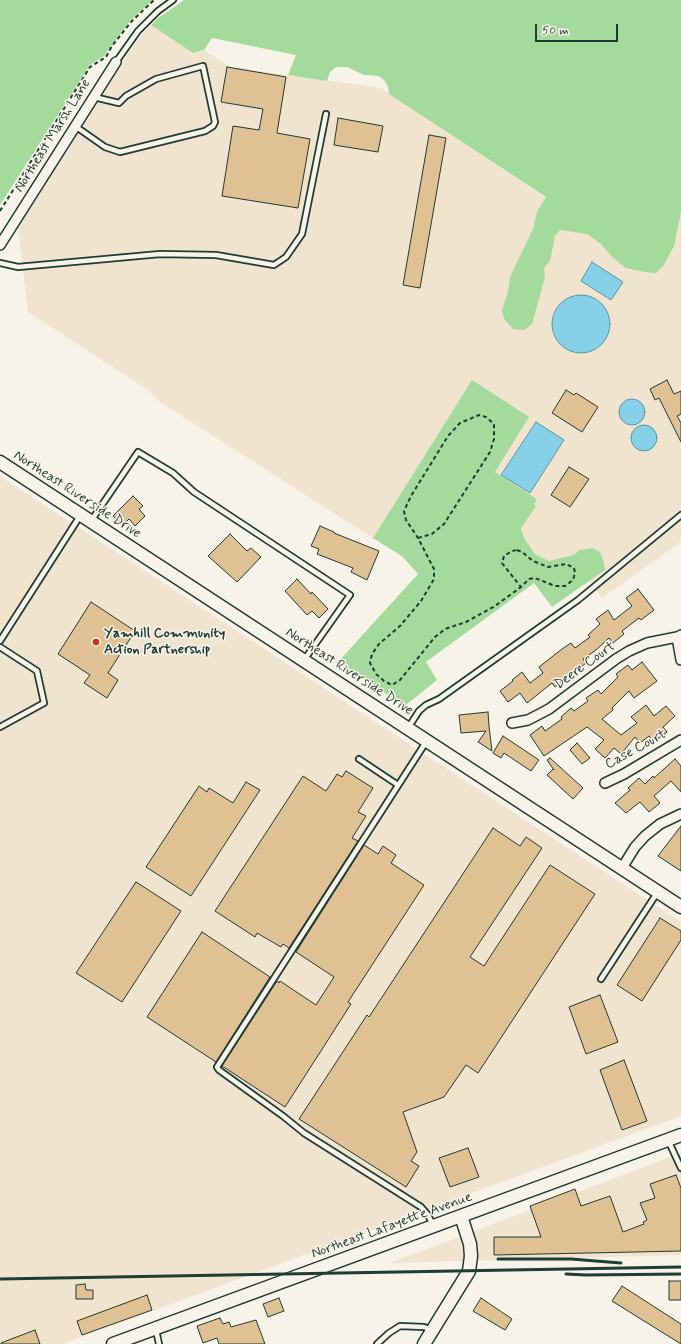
<!DOCTYPE html>
<style>
body{margin:0}
#map{position:relative;width:681px;height:1344px;overflow:hidden;background:#f7f3e8;font-family:Mynerve,sans-serif}
canvas{display:block}
.scale{position:absolute;left:535px;top:24px;width:83px;height:18px;box-sizing:border-box;border:2px solid #1f3d34;border-top:0;padding-left:5px;font-size:12px;line-height:14px;white-space:nowrap;color:#1f3d34;-webkit-text-stroke:3px #f7f3e8;paint-order:stroke}
</style>
<div id="map">
<canvas width="681" height="1344"></canvas>
<div class="scale">50 m</div>
</div>
<script>
const g = document.querySelector('canvas').getContext('2d');
g.lineJoin = 'round';
function fill(path, color) {
  g.fillStyle = color;
  g.fill(path, 'evenodd');
}
function toPath(rows) {
  const path = new Path2D();
  for (const r of rows) {
    if (r.length === 3) {
      path.moveTo(r[0] + r[2], r[1]);
      path.arc(r[0], r[1], r[2], 0, 2 * Math.PI);
      continue;
    }
    path.moveTo(r[0], r[1]);
    for (let i = 2; i < r.length; i += 2) path.lineTo(r[i], r[i + 1]);
  }
  return path;
}
function strokePath(path, color, width, dash) {
  g.strokeStyle = color;
  g.lineWidth = width;
  g.lineCap = dash ? 'butt' : 'round';
  g.setLineDash(dash || []);
  g.stroke(path);
}
function write(font, color, halo, rows, align = 'center') {
  g.font = font + ' Mynerve,sans-serif';
  g.lineWidth = 3;
  g.setLineDash([]);
  g.textBaseline = 'middle';
  g.strokeStyle = halo;
  g.fillStyle = color;
  for (const [text, x, y, turn = 0] of rows) {
    g.save();
    g.translate(x, y);
    g.rotate((+turn || 0) * Math.PI / 180);
    g.textAlign = isNaN(turn) ? turn : align;
    if (halo) g.strokeText(text, 0, 0);
    g.fillText(text, 0, 0);
    g.restore();
  }
}
fill(toPath([
 [151,25,193,53,204,50,230,67,381,88,546,198,681,153,681,542,602,598,590,581,605,570,604,562,600,552,592,548,579,550,575,555,549,561,535,554,524,538,521,528,535,506,534,505,537,499,495,472,472,381,373,538,157,400,148,390,28,312,18,226,129,52,141,36],
 [0,476,681,922,681,1116,63,1344,0,1344],
 [681,1153,681,1255,390,1263]
]), '#f0e4ce');
fill(toPath([
 [0,0,153,0,129,22,104,56,90,65,0,205],
 [184,0,681,0,681,212,674,246,663,266,656,273,645,272,626,268,613,258,601,244,587,234,560,230,555,236,550,261,544,268,545,277,532,324,524,330,513,329,504,319,502,310,508,292,510,277,533,229,537,212,546,197,389,94,388,87,384,80,378,76,364,75,347,67,336,67,330,72,327,81,288,75,296,55,212,38,204,50,193,53,151,25,158,18],
 [472,380,529,417,495,472,537,499,534,505,536,506,521,528,524,538,535,554,549,561,574,555,579,550,592,548,600,552,604,562,605,570,552,607,534,583,426,662,437,680,406,705,403,705,338,662,418,574,403,557,373,538]
]), '#a5da9d');
const water = toPath([
 [592,262,623,282,611,300,581,281,592,262],
 [581,324,29],
 [632,412,13],
 [536,422,564,440,530,493,501,475,536,422],
 [644,438,13]
]);
fill(water, '#87d1e8');
strokePath(water, '#5d96a0', 1);
const building = toPath([
 [227,67,286,77,277,133,310,139,298,208,222,196,233,126,259,130,263,109,221,102,227,67],
 [338,118,383,126,378,152,334,145,338,118],
 [429,135,446,138,420,288,403,285,429,135],
 [667,380,674,394,681,391,681,414,677,416,681,423,681,442,659,398,655,400,650,389,667,380],
 [566,390,574,395,576,393,598,407,582,432,552,413,566,390],
 [569,467,589,479,570,507,551,495,569,467],
 [133,496,143,506,139,509,145,516,135,526,129,519,123,525,113,516,133,496],
 [320,526,334,532,334,533,379,551,367,580,351,572,353,568,317,554,319,549,311,546,320,526],
 [230,534,247,551,251,548,261,557,237,582,208,556,230,534],
 [297,579,311,594,312,592,328,609,319,618,312,611,307,615,285,591,297,579],
 [638,589,654,610,641,620,639,618,622,631,624,634,613,643,609,638,596,650,583,659,586,663,555,687,552,683,527,703,520,693,508,702,500,691,513,681,512,680,522,672,530,683,543,673,539,667,562,649,571,643,575,648,590,637,588,635,600,624,596,619,608,610,614,620,632,606,626,598,638,589],
 [91,602,135,631,108,673,118,680,107,698,84,683,90,675,58,654,91,602],
 [642,662,657,681,634,698,629,691,612,708,613,710,602,719,621,735,637,723,631,717,646,705,654,716,666,706,675,716,663,727,667,732,654,742,649,736,640,743,635,737,621,754,614,748,605,758,595,749,604,740,587,727,544,756,530,735,542,726,545,731,562,719,561,717,571,708,574,711,588,701,586,698,598,690,601,694,618,677,616,674,628,665,632,670,642,662],
 [488,712,489,726,492,751,478,742,486,731,461,733,459,715,488,712],
 [503,736,539,760,531,771,504,753,501,758,493,753,503,736],
 [577,743,590,758,582,764,570,750,577,743],
 [550,758,583,788,573,799,547,775,553,769,554,770,547,760,550,758],
 [675,759,681,766,681,792,671,781,654,796,660,803,649,812,640,802,626,813,615,803,630,790,628,788,639,778,645,784,653,776,654,778,675,759],
 [346,771,373,788,358,812,366,816,352,838,358,841,289,948,283,944,281,947,257,933,255,937,215,911,303,776,326,791,337,774,342,777,346,771],
 [246,782,260,790,191,896,146,867,199,786,207,792,209,788,233,803,246,782],
 [681,826,681,871,658,856,681,826],
 [493,828,520,846,526,837,542,848,470,957,484,966,550,865,595,894,478,1073,466,1065,444,1097,403,1112,417,1152,411,1161,419,1166,406,1187,299,1119,367,1015,369,1017,493,828],
 [364,845,378,854,383,846,396,855,391,863,424,885,348,1002,351,1004,285,1107,222,1066,277,981,279,983,280,981,316,1005,334,977,296,952,364,845],
 [136,882,181,911,122,1002,76,973,136,882],
 [660,918,681,931,681,940,642,1001,617,985,660,918],
 [202,932,270,977,216,1062,147,1017,202,932],
 [600,995,618,1042,586,1054,569,1007,600,995],
 [624,1060,647,1121,622,1130,600,1070,624,1060],
 [468,1148,479,1177,450,1187,439,1158,468,1148],
 [676,1175,681,1188,681,1251,494,1255,494,1237,541,1237,530,1206,575,1189,581,1206,610,1196,623,1232,644,1224,643,1222,647,1220,640,1203,655,1198,650,1184,676,1175],
 [669,1281,681,1281,681,1300,669,1300,669,1281],
 [85,1284,86,1290,93,1290,93,1299,76,1299,76,1285,85,1284],
 [622,1286,681,1324,681,1344,612,1301,622,1286],
 [147,1295,152,1310,82,1335,77,1321,147,1295],
 [279,1298,284,1311,268,1317,263,1304,279,1298],
 [481,1298,512,1319,505,1330,473,1311,481,1298],
 [220,1318,223,1324,229,1322,231,1327,256,1320,265,1344,219,1344,217,1338,203,1343,197,1326,220,1318],
 [35,1330,40,1344,1,1344,1,1343,35,1330]
]);
fill(building, '#e0c193');
strokePath(building, '#1f3d34', 1);
const lane = toPath([
 [116,62,138,31,158,11,173,0],
 [75,126,105,147,120,152,205,131,213,126,215,122,203,66,156,79,126,96,119,103,94,97],
 [0,263,18,267,160,254,216,255,274,265,286,257,302,234,326,114],
 [91,521,138,452,173,473,194,492,350,595,304,660],
 [0,641,80,516],
 [0,647,37,671,44,703,0,727],
 [408,728,419,711,426,705,439,699,578,600,681,515],
 [426,742,217,1067,219,1070,283,1116,304,1133,421,1207,428,1215,433,1225],
 [359,759,398,785],
 [601,979,657,893],
 [668,1140,681,1168],
 [156,1330,159,1344],
 [377,1344,389,1333,400,1326,424,1327,432,1330]
]);
const street = toPath([
 [0,245,116,62],
 [677,637,681,660],
 [512,723,528,720,549,709,616,659,629,651,647,643,677,637,681,635],
 [605,783,624,774,681,740],
 [622,868,635,847,645,836,660,824,681,814]
]);
const secondary = toPath([
 [0,462,681,907],
 [113,1344,681,1135],
 [424,1344,469,1271,471,1256,470,1244,461,1216]
]);
strokePath(lane, '#1f3d34', 8);
strokePath(street, '#1f3d34', 12);
strokePath(secondary, '#1f3d34', 15);
strokePath(toPath([
 [0,211,90,67,106,57,112,46,131,22,154,0],
 [418,538,432,534,444,524,490,452,494,439,494,424,486,417,479,415,460,423,448,436,411,496,404,511,406,520,418,538,434,569,434,579,421,601,400,626,379,644,372,654,370,663,376,674,384,681,392,685,400,680,435,637,445,629,466,622,495,606,521,587],
 [517,550,522,552,533,561,548,567,566,564,574,568,575,573,573,580,565,586,555,586,535,578,529,579,521,587,502,563,504,556,512,551,517,550]
]), '#1f3d34', 2, [4, 3]);
strokePath(lane, '#f7f3e8', 4.5);
strokePath(street, '#f7f3e8', 9);
strokePath(secondary, '#f7f3e8', 12);
strokePath(toPath([
 [498,1259,571,1259,621,1263],
 [566,1274,586,1275,681,1274],
 [0,1279,681,1267]
]), '#1f3d34', 3);
for (const [x, y, r, color] of [
 [96,642,4,"#c8321e"]
]) {
  const dot = new Path2D();
  dot.arc(x, y, r, 0, 2 * Math.PI);
  g.fillStyle = color;
  g.fill(dot);
  strokePath(dot, '#f7f3e8', 1.5);
}
write('14px', '#1f3d34', '#f7f3e8', [
 ["Northeast Marsh Lane",53,136,-58],
 ["Northeast Riverside Drive",77,495,33],
 ["Deere Court",585,666,-36],
 ["Northeast Riverside Drive",349,672,33],
 ["Case Court",636,750,-29],
 ["Northeast Lafayette Avenue",392,1226,-20]
]);
write('bold 14px', '#1f3d34', '#f7f3e8', [
 ["Yamhill Community",104,634],
 ["Action Partnership",104,650]
], 'left');
</script>
